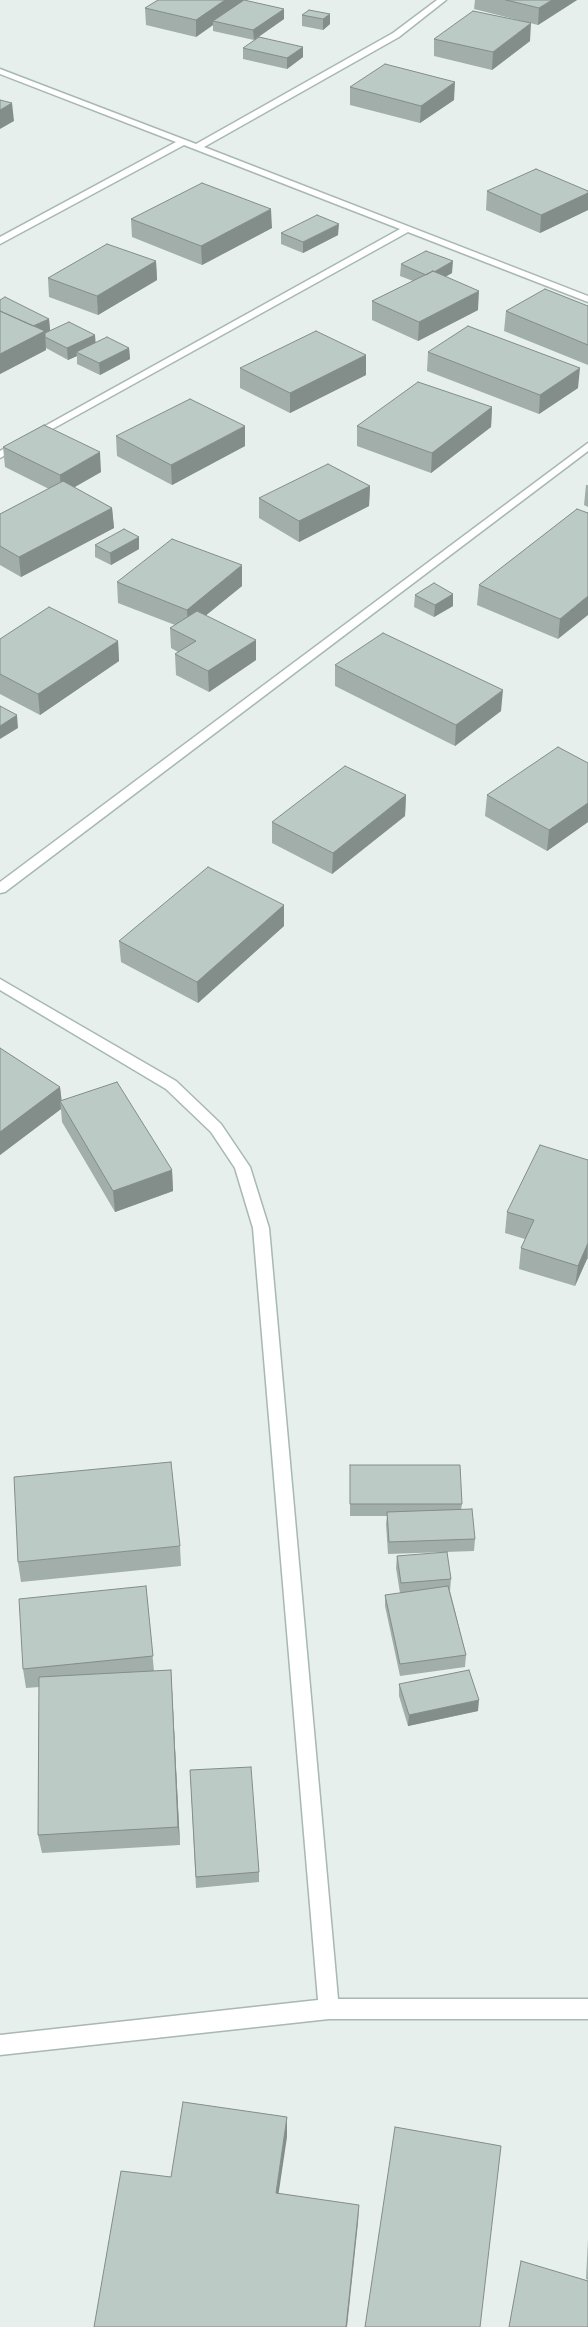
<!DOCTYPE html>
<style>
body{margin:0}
canvas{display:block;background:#e6efeb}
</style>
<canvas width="588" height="2327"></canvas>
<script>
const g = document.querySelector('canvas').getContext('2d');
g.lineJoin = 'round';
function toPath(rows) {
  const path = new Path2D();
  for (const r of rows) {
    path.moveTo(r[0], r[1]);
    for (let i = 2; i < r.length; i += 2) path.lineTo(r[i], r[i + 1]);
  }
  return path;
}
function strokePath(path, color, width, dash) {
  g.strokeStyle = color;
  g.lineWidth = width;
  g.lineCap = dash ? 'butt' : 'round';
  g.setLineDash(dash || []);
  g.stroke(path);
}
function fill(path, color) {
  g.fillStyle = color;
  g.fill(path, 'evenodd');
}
const street = toPath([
 [437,0,446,0,399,37,204,147,588,296,588,302,408,232,0,458,0,451,400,229,184,145,0,244,0,237,176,142,0,74,0,69,196,144,393,33,437,0],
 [588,443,588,451,5,892,0,893,0,882,588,443],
 [0,979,176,1081,221,1124,250,1167,269,1228,338,1999,588,1999,588,2019,329,2019,0,2055,0,2035,318,2000,253,1228,235,1168,211,1132,166,1089,0,990,0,979]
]);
strokePath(street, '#a8b8b2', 3);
fill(street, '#fff');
fill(toPath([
 [475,0,577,0,538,25,474,9],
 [243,1,284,19,254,40,213,31,213,25,196,37,146,25,145,8],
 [309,10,330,24,323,30,302,26,302,15],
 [434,39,530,41,492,70,434,56],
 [243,48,303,57,287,69,243,59],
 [350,87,454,100,420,123,350,105],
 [487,191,588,191,588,210,540,233,486,210],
 [131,219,272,228,202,265,132,237],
 [281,233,338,235,303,253,281,244],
 [156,261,157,280,98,315,49,297,48,278],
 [401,264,452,273,445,277,478,310,418,341,372,320,372,301,413,281,400,276],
 [0,300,49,319,50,330,95,335,95,342,129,348,130,359,100,375,77,364,77,356,68,360,46,348,46,350,0,374],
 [588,306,588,365,504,331,506,311],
 [428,352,578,388,539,414,427,371],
 [366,355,366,375,290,413,240,388,240,368],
 [492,407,491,427,431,473,357,446,357,426],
 [116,436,245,446,172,485,117,456],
 [3,447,101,472,74,487,112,508,114,528,21,577,0,565,0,514,49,489,5,467],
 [586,485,588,485,588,507,584,505],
 [370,486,369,506,299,542,259,518,259,498],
 [577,509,558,639,477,605,479,585],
 [95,545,139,549,111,565,95,557],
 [117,582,242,586,206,615,256,660,209,692,176,675,175,654,178,652,171,648,170,628,175,625,118,603],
 [453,594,453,606,434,617,414,607,415,595],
 [0,639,118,641,119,661,40,715,0,694],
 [335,665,501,711,455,746,335,686],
 [588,763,588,822,547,851,485,816,487,795],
 [406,795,405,816,332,874,272,843,272,822],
 [284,905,284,926,198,1003,121,962,119,941],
 [0,1048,60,1087,61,1101,172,1170,173,1191,115,1212,62,1122,61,1109,0,1155],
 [588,1160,588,1259,587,1259,575,1286,519,1269,521,1248,525,1239,505,1233,507,1212],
 [350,1465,462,1504,461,1510,475,1539,474,1551,388,1554,386,1524,387,1516,350,1516],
 [180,1546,181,1566,21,1582,18,1562],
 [397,1556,451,1579,450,1591,466,1655,465,1667,400,1676,385,1606,385,1595,400,1593,396,1568],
 [146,1586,154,1671,171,1670,180,1845,42,1853,38,1835,39,1687,26,1688,23,1669],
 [399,1684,478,1711,408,1726,399,1696],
 [190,1770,259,1872,259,1882,196,1888],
 [588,2239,588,2280,586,2279]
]), '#a1aea9');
fill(toPath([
 [225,0,243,0,243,5,213,21,213,25,196,37,196,20],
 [552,0,577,0,538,25,539,8],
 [284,9,284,19,254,40,253,30],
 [330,14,330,24,323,30,323,19],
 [531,23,530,41,492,70,493,52],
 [303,47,303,57,287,69,287,58],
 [455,82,454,100,420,123,421,106],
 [12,103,14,121,0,129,0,110],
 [588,193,588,210,540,233,541,215],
 [271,209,272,228,202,265,201,246],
 [339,224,338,235,303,253,303,242],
 [156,261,157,280,98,315,97,296],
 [453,261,452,273,427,287,427,275],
 [479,291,478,310,418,341,419,322],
 [49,319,50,330,45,333,46,350,0,374,0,354,28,329],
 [95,335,96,347,76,352,77,356,68,360,67,348],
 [129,348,130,359,100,375,99,363],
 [366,355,366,375,290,413,290,393],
 [580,368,578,388,539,414,540,395],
 [492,407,491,427,431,473,432,453],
 [245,426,245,446,172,485,171,465],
 [100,452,101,472,61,495,60,475],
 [370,486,369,506,299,542,299,521],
 [112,508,114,528,21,577,19,557],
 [139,537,139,549,111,565,110,553],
 [242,565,242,586,188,630,187,610],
 [453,594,453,606,434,617,435,605],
 [588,596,588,615,558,639,560,619],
 [256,640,256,660,209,692,208,671],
 [118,641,119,661,40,715,38,694],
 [503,690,501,711,455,746,456,725],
 [17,715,18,728,0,739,0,726],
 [406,795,405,816,332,874,333,853],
 [588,803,588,822,547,851,549,830],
 [284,905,284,926,198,1003,197,982],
 [60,1087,62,1103,60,1101,61,1109,0,1155,0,1132],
 [172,1170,173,1191,115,1212,113,1191],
 [588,1243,587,1259,575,1286,578,1266],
 [171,1670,172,1689,180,1845,178,1827],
 [479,1700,478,1711,408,1726,409,1715],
 [287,2117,287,2137,276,2211,276,2193],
 [359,2205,358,2223,347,2327,346,2327]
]), '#838d89');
const building = toPath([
 [158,0,225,0,196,20,145,8,158,0],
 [244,0,284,9,253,30,213,21,244,0],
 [506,0,552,0,539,8,506,0],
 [309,10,330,14,323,19,302,15,309,10],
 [473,11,531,23,493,52,434,39,473,11],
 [259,37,303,47,287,58,243,48,259,37],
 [385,64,455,82,421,106,350,87,385,64],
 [0,100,12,103,0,110,0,100],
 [536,169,588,191,588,193,541,215,487,191,536,169],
 [202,183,271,209,201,246,131,219,202,183],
 [317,215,339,224,303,242,281,233,317,215],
 [107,244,156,261,97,296,48,278,107,244],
 [426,251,453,261,434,272,433,271,426,275,401,264,426,251],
 [433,271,479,291,419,322,372,301,433,271],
 [545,289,588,306,588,345,506,311,545,289],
 [5,297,49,319,33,326,0,311,0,300,5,297],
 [0,311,45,331,0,354,0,311],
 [69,322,95,335,67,348,45,337,45,333,69,322],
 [468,326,580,368,540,395,428,352,468,326],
 [316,331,366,355,290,393,240,368,316,331],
 [107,337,129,348,99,363,76,352,107,337],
 [418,382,492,407,432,453,357,426,418,382],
 [190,399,245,426,171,465,116,436,190,399],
 [44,425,100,452,60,475,3,447,44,425],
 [328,464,370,486,299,521,259,498,328,464],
 [63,481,112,508,19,557,0,546,0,514,63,481],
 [577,509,588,513,588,596,560,619,479,585,577,509],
 [124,529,139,537,110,553,95,545,124,529],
 [172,539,242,565,187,610,117,582,172,539],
 [434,583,453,594,435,605,415,595,434,583],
 [49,607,118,641,38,694,0,674,0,639,49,607],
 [197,611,256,640,208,671,175,654,196,641,170,628,197,611],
 [383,633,503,690,456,725,335,665,383,633],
 [0,706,17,715,0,726,0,706],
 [558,747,588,763,588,803,549,830,487,795,558,747],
 [345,766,406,795,333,853,272,822,345,766],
 [208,867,284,905,197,982,119,941,208,867],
 [0,1048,60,1087,0,1132,0,1048],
 [117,1082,172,1170,113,1191,60,1101,117,1082],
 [540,1145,588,1160,588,1243,578,1266,521,1248,534,1220,507,1212,540,1145],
 [171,1462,180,1546,18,1562,14,1477,171,1462],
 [350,1465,460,1465,462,1504,350,1504,350,1465],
 [472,1509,475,1539,389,1542,387,1512,472,1509],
 [447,1552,451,1579,401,1583,397,1556,447,1552],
 [146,1586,153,1656,23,1669,19,1599,146,1586],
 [448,1586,466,1655,400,1664,385,1595,448,1586],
 [171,1670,178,1827,38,1835,39,1677,171,1670],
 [469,1670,479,1700,409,1715,399,1684,469,1670],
 [251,1767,259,1872,196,1877,190,1770,251,1767],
 [183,2102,287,2117,276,2193,359,2205,346,2327,94,2327,121,2171,171,2177,183,2102],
 [395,2127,501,2146,480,2327,365,2327,395,2127],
 [521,2261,588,2281,588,2327,509,2327,521,2261]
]);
fill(building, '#bbcac4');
strokePath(building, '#838d89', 1);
</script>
